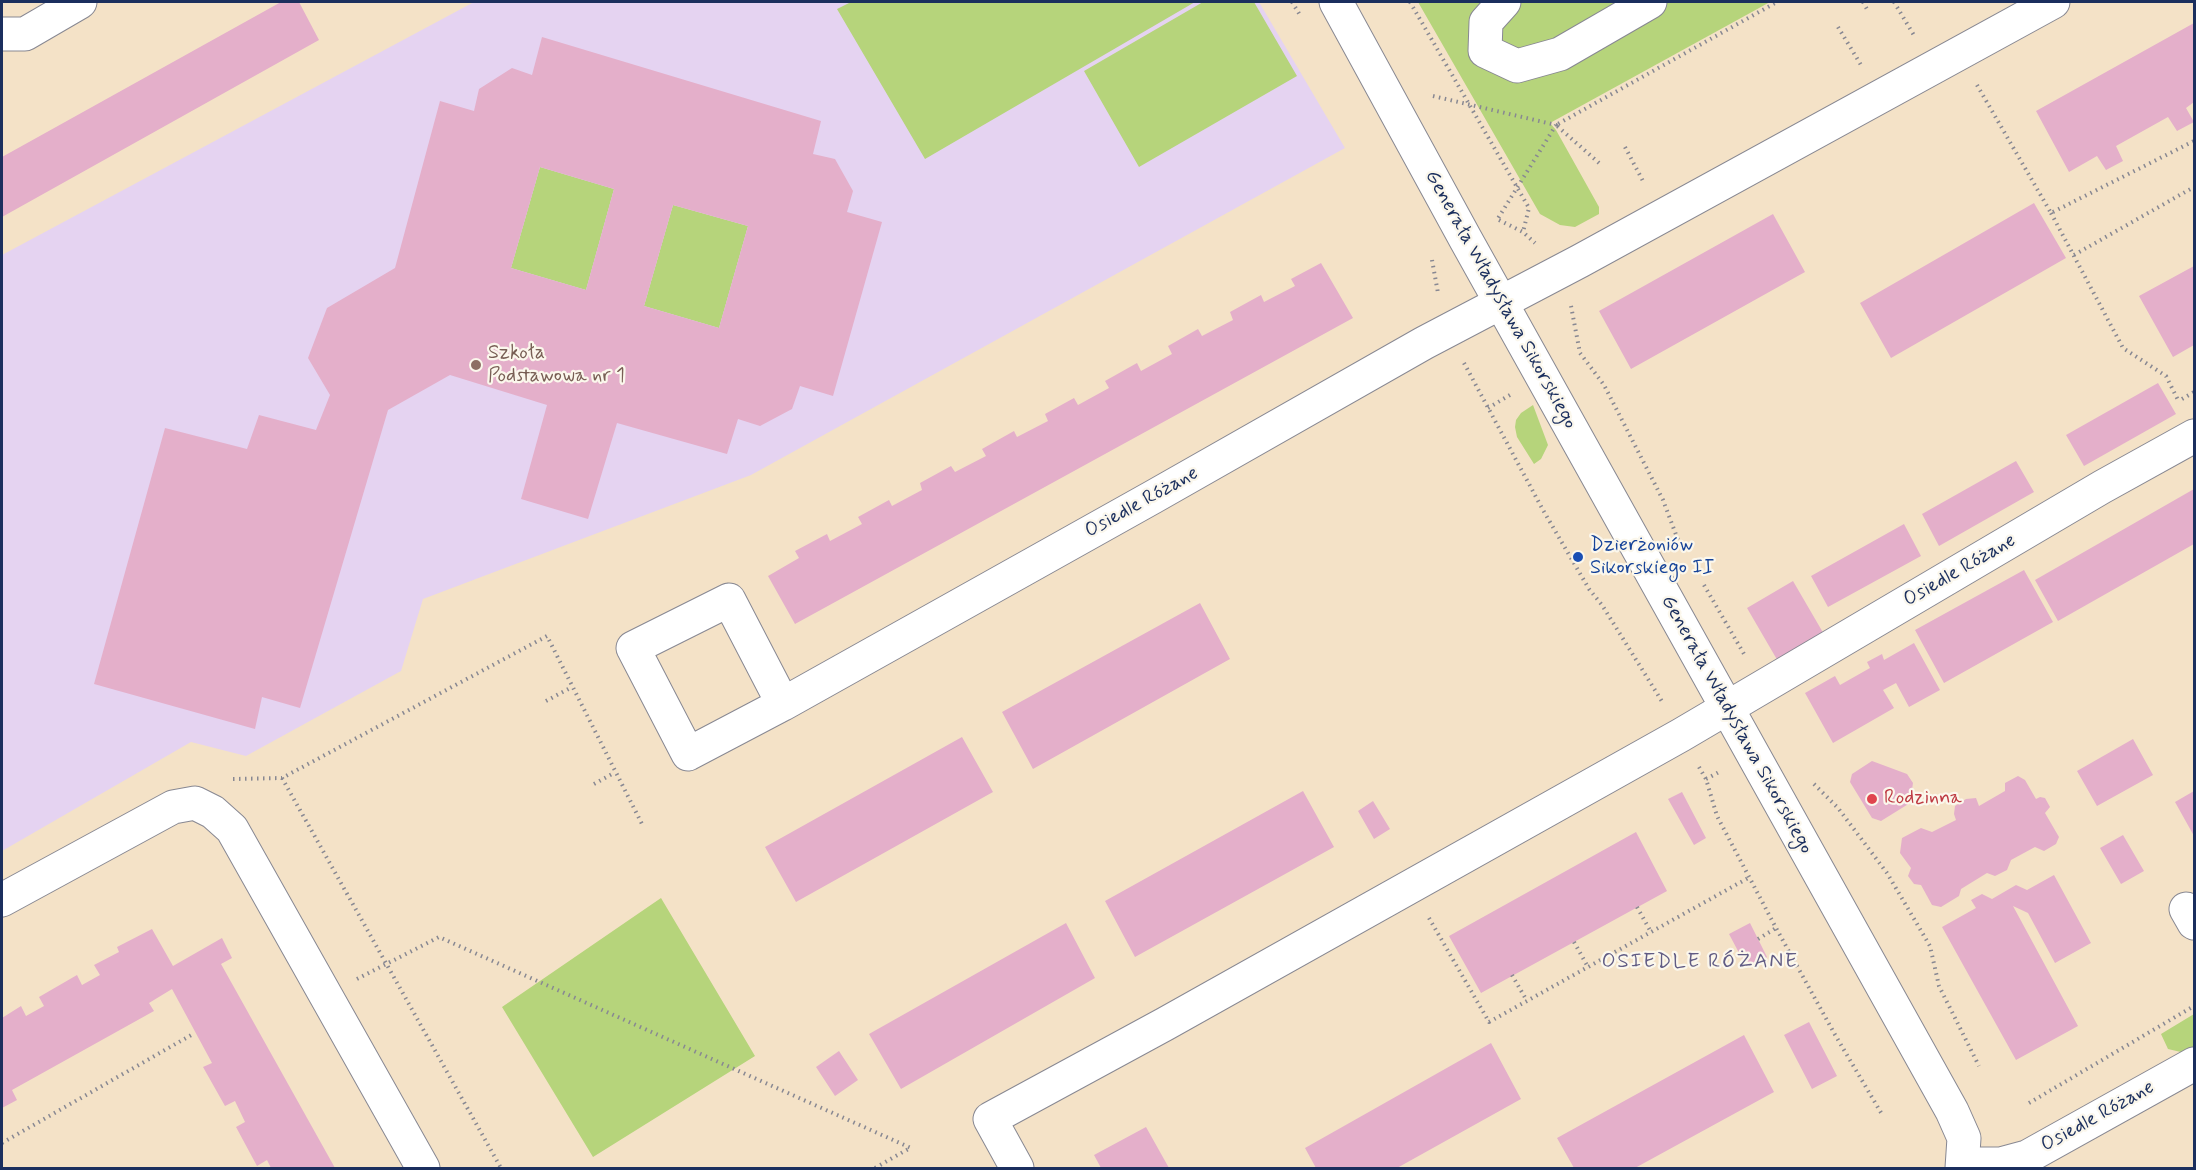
<!DOCTYPE html>
<meta charset="utf-8">
<style>
body{margin:0}
#map{position:relative;width:2196px;height:1170px;overflow:hidden;background:#f4e2c7;font-family:Mynerve,sans-serif}
canvas{display:block}
.frame{position:absolute;inset:0;border:3px solid #1b2f5e;pointer-events:none}
</style>
<div id="map">
<canvas width="2196" height="1170"></canvas>
<div class="frame"></div>
</div>
<script>
const g = document.querySelector('canvas').getContext('2d');
g.lineJoin = 'round';
function fill(path, color) {
  g.fillStyle = color;
  g.fill(path, 'evenodd');
}
function toPath(rows) {
  const path = new Path2D();
  for (const r of rows) {
    path.moveTo(r[0], r[1]);
    for (let i = 2; i < r.length; i += 2) path.lineTo(r[i], r[i + 1]);
  }
  return path;
}
function strokePath(path, color, width, dash) {
  g.strokeStyle = color;
  g.lineWidth = width;
  g.lineCap = dash ? 'butt' : 'round';
  g.setLineDash(dash || []);
  g.stroke(path);
}
function write(font, color, halo, rows, align = 'center') {
  g.font = font + ' Mynerve,sans-serif';
  g.lineWidth = 4.5;
  g.setLineDash([]);
  g.textBaseline = 'middle';
  g.strokeStyle = halo;
  g.fillStyle = color;
  for (const [text, x, y, turn = 0] of rows) {
    g.save();
    g.translate(x, y);
    g.rotate((+turn || 0) * Math.PI / 180);
    g.textAlign = isNaN(turn) ? turn : align;
    if (halo) g.strokeText(text, 0, 0);
    g.fillText(text, 0, 0);
    g.restore();
  }
}
fill(toPath([
 [474,2,1259,2,1345,148,751,475,423,599,401,671,246,756,191,742,2,851,2,255]
]), '#e5d3f1');
fill(toPath([
 [851,2,1195,2,925,159,837,9],
 [1203,2,1254,2,1297,76,1139,167,1084,71],
 [1418,2,1770,2,1550,123,1556,130,1599,207,1599,214,1575,227,1560,225,1540,214],
 [540,167,614,189,586,290,511,268],
 [673,205,748,226,719,328,644,306],
 [1533,405,1548,445,1541,459,1534,464,1517,437,1515,427,1516,420,1521,413],
 [661,898,755,1056,593,1157,502,1007],
 [2194,1014,2194,1047,2185,1053,2168,1049,2161,1034]
]), '#b6d47b');
fill(toPath([
 [281,2,299,2,319,40,2,217,2,157],
 [2194,23,2194,102,2186,108,2194,122,2177,131,2168,117,2116,146,2123,161,2106,170,2097,156,2069,172,2036,111],
 [542,37,821,121,813,154,835,159,853,191,847,212,882,222,833,396,800,386,792,409,760,426,738,419,727,454,617,423,588,519,521,499,547,405,450,375,388,410,300,708,262,697,255,729,94,684,165,428,247,449,259,415,316,430,330,395,308,358,327,308,395,268,440,101,474,111,479,89,512,68,532,75],
 [540,167,614,189,586,290,511,268],
 [673,205,748,226,719,328,644,306],
 [2034,203,2066,258,1891,358,1860,303],
 [1773,214,1805,272,1631,369,1599,311],
 [1321,263,1353,318,795,624,768,576,799,558,795,551,827,534,830,541,862,524,858,517,889,500,892,506,922,490,920,483,951,466,955,472,986,456,982,449,1014,431,1017,437,1048,421,1045,414,1074,398,1078,405,1109,388,1105,381,1137,363,1141,371,1172,354,1168,346,1198,329,1202,336,1233,320,1230,312,1261,295,1264,302,1295,286,1291,279],
 [2194,266,2194,345,2173,357,2139,296],
 [2158,383,2176,414,2084,466,2066,435],
 [2016,461,2034,492,1939,546,1922,514],
 [2194,489,2194,544,2058,621,2035,580],
 [1904,524,1921,556,1828,607,1811,576],
 [2024,570,2053,622,1944,683,1915,630],
 [1793,581,1825,636,1779,663,1747,608],
 [1200,603,1230,659,1033,769,1002,712],
 [1914,643,1940,690,1909,707,1896,683,1883,690,1894,708,1833,743,1805,693,1835,676,1840,685,1870,668,1867,662,1882,654,1884,660],
 [962,737,993,792,796,902,765,847],
 [2133,739,2153,775,2097,806,2077,771],
 [1872,761,1907,774,1913,783,1910,803,1881,821,1872,818,1850,782,1852,774],
 [2018,776,2025,780,2036,799,2040,797,2045,798,2050,807,2045,813,2059,837,2056,844,2044,851,2035,847,2011,860,2007,870,1995,876,1987,873,1961,889,1959,896,1941,907,1932,905,1921,885,1914,884,1908,876,1911,868,1900,853,1902,838,1921,828,1932,832,1956,820,1954,814,1955,806,1966,799,1976,798,1979,806,2005,791,2005,783],
 [1303,791,1334,847,1135,957,1105,901],
 [2194,791,2194,836,2175,802],
 [1682,792,1706,838,1694,845,1668,799],
 [1373,801,1390,829,1374,839,1358,811],
 [1636,832,1667,891,1481,993,1449,936],
 [2123,835,2144,871,2121,884,2100,848],
 [2054,875,2091,943,2055,963,2028,913,2013,906,2078,1026,2016,1060,1942,927,1976,908,1971,900,1982,894,1992,899,2016,885,2027,890],
 [1066,923,1095,978,901,1089,869,1034],
 [1750,923,1767,957,1747,968,1729,934],
 [152,929,173,966,222,938,232,958,221,964,335,1168,271,1168,267,1160,257,1166,236,1127,245,1122,235,1101,225,1106,203,1067,212,1063,172,989,149,1003,154,1011,12,1090,17,1100,2,1108,2,1018,21,1006,26,1016,44,1006,39,997,77,975,82,985,100,975,94,965,119,952,117,947],
 [1809,1022,1837,1076,1812,1089,1784,1035],
 [1744,1035,1774,1092,1635,1168,1574,1168,1557,1138],
 [1491,1043,1521,1099,1397,1168,1316,1168,1305,1148],
 [839,1051,858,1080,835,1096,816,1067],
 [1146,1127,1169,1168,1101,1168,1094,1155]
]), '#e4afca');
const minor = toPath([
 [1336,2,1466,240,1952,1111,1964,1138,1962,1168],
 [1504,2,1486,22,1485,51,1517,66,1560,54,1650,2],
 [2,34,25,34,80,2],
 [783,704,729,600,633,648,688,754,783,704,1153,497,1424,343,1580,261,2053,2],
 [2,900,173,807,195,803,213,812,232,829,423,1168],
 [2186,909,2194,923],
 [1964,1164,2001,1164,2027,1157,2194,1064],
 [1017,1168,990,1119,1165,1024,1681,735,2102,487,2194,436]
]);
strokePath(minor, '#888892', 35);
strokePath(toPath([
 [1292,2,1300,15],
 [1410,2,1529,208,1523,232],
 [1863,2,1868,11],
 [1894,2,1915,37],
 [1838,27,1861,65],
 [1977,85,2051,213,2194,141],
 [1433,96,1556,125,1497,220],
 [1625,147,1644,183],
 [1599,163,1556,125,1777,2],
 [2051,213,2123,348,2166,376,2179,402],
 [1499,220,1523,232,1535,243],
 [2074,255,2194,187],
 [1432,260,1438,293],
 [1571,306,1580,353,1604,385,1663,500,1678,540],
 [1464,363,1543,510,1589,589,1602,605,1663,703],
 [2182,399,2194,392],
 [1488,408,1510,395],
 [1704,585,1744,654],
 [546,701,572,687],
 [1699,767,1706,779,1717,816,1776,928,1834,1033,1883,1116],
 [282,778,501,1168],
 [233,779,282,778,547,636,642,824],
 [1706,779,1721,771],
 [594,784,614,773],
 [1814,784,1838,808,1887,873,1930,946,1939,986,1979,1066],
 [1637,907,1651,932],
 [1429,918,1489,1022,1750,877],
 [1758,939,1776,928],
 [1574,942,1588,967],
 [1512,975,1527,1001],
 [357,979,439,937,911,1148],
 [2029,1103,2194,1006],
 [2,1143,193,1034],
 [875,1168,910,1148]
]), '#888892', 4, [1.5, 4.5]);
strokePath(minor, '#fff', 33);
for (const [x, y, r, color] of [
 [476,365,6,"#8d6e63"],
 [1578,557,6,"#1a4fb4"],
 [1872,799,6,"#e0444e"]
]) {
  const dot = new Path2D();
  dot.arc(x, y, r, 0, 2 * Math.PI);
  g.fillStyle = color;
  g.fill(dot);
  strokePath(dot, '#fbf7ec', 2);
}
write('20px', '#1b2f5e', '#fbf7ec', [
 ["Generała Władysława Sikorskiego",1500,300,61],
 ["Osiedle Różane",1142,503,-29],
 ["Osiedle Różane",1960,571,-30],
 ["Generała Władysława Sikorskiego",1736,725,61],
 ["Osiedle Różane",2098,1117,-29]
]);
write('20px', '#785e54', '#fbf7ec', [
 ["Szkoła",488,354],
 ["Podstawowa nr 1",488,377]
], 'left');
write('20px', '#164399', '#fbf7ec', [
 ["Dzierżoniów",1590,546],
 ["Sikorskiego II",1590,569]
], 'left');
write('20px', '#be3a42', '#fbf7ec', [
 ["Rodzinna",1884,799]
], 'left');
g.letterSpacing = '1.5px';
write('21px', '#615c84', '#fbf7ec', [
 ["OSIEDLE RÓŻANE",1700,963]
]);
g.letterSpacing = '0px';
</script>
